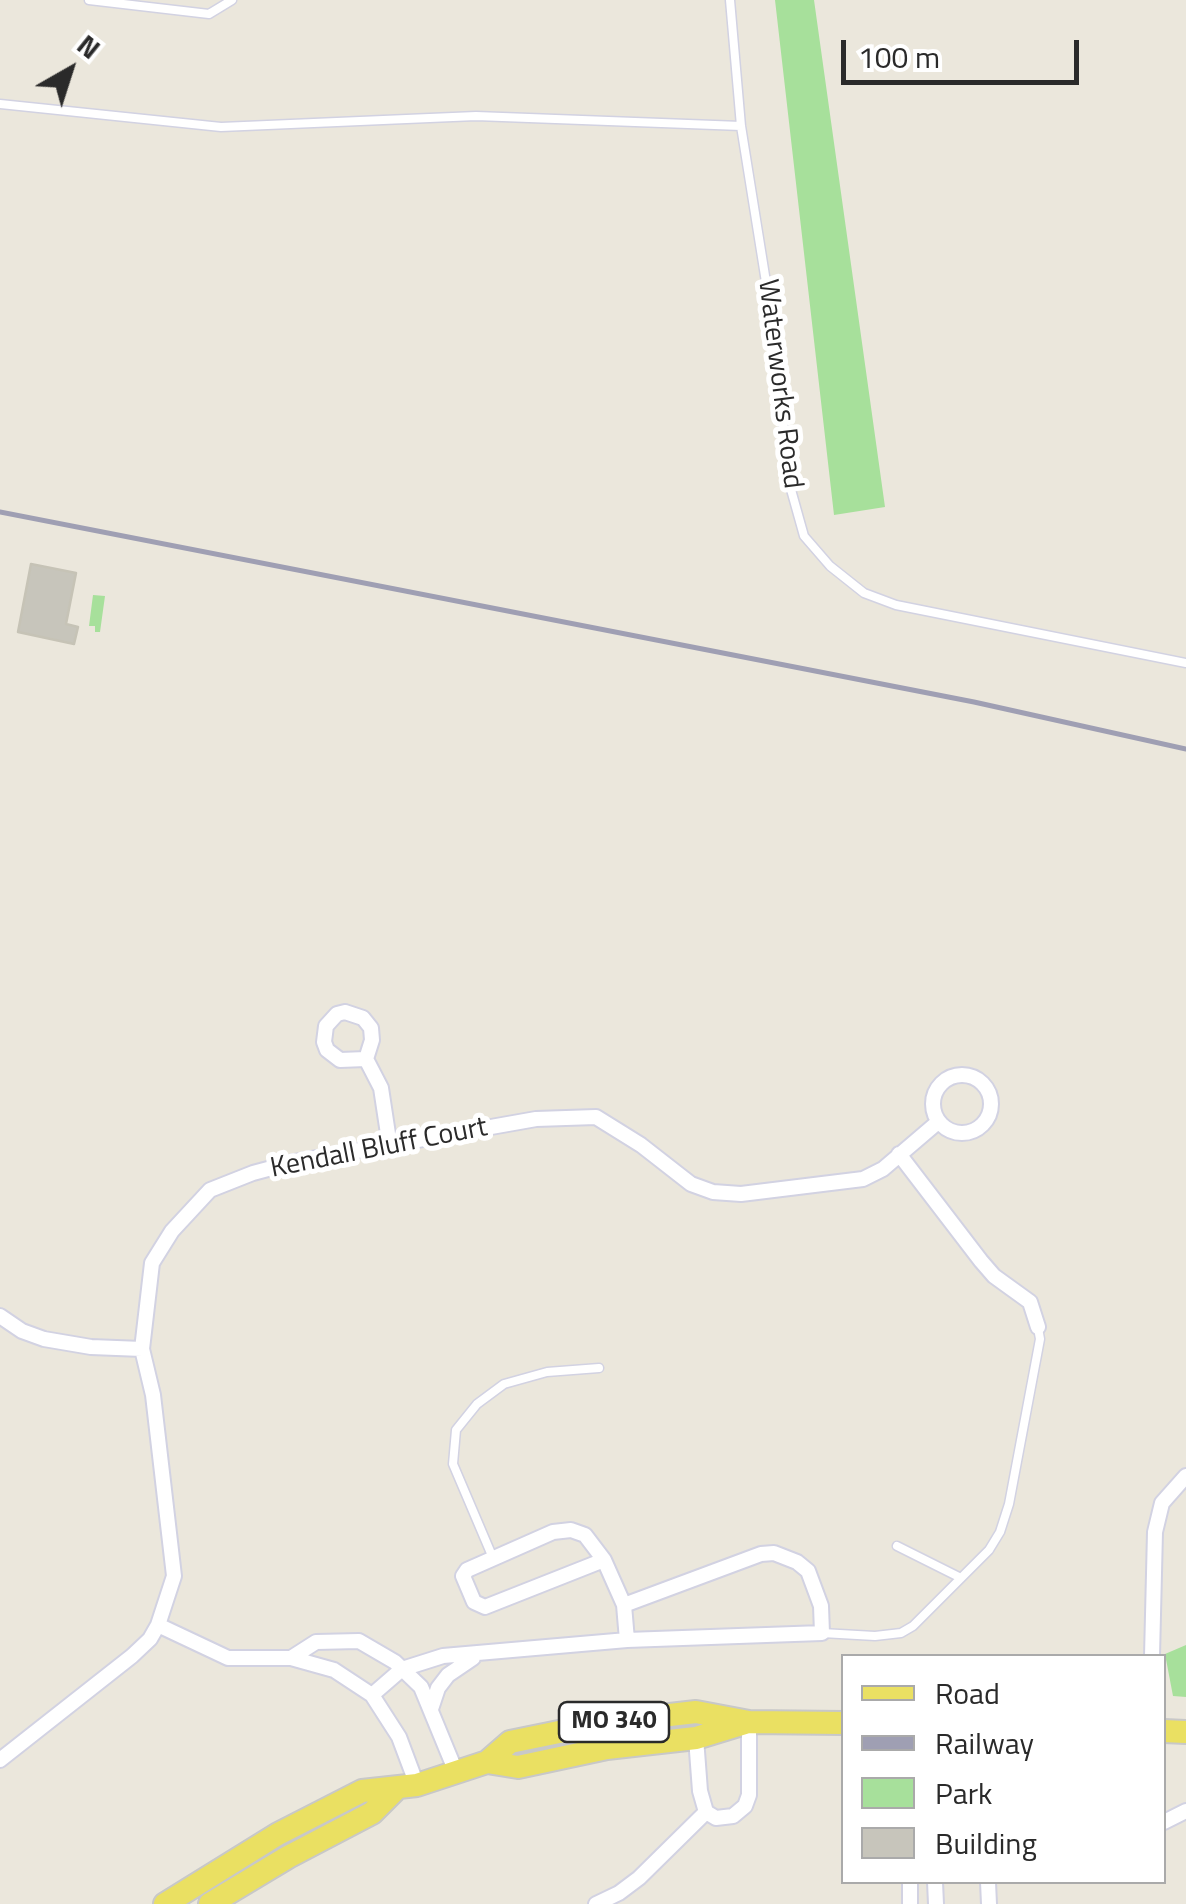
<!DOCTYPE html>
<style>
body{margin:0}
#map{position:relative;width:1186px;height:1904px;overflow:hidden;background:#ebe7dc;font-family:"Titillium Web",sans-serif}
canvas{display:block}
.legend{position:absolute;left:841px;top:1654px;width:325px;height:230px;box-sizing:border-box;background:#fff;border:2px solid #aaa;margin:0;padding:12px 18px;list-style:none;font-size:30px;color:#2a2a2a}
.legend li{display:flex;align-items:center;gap:20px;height:50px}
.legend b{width:50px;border:2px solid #aaa}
.north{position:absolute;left:20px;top:20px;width:100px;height:100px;-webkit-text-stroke:8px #fff;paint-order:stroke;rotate:39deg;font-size:28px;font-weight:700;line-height:40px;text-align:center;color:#2a2a2a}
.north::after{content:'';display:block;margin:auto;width:35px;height:45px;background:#2a2a2a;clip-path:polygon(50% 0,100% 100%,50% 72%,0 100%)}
.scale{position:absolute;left:841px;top:40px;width:238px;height:45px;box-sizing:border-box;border:5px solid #2a2a2a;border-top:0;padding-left:12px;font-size:30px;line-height:35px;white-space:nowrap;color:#2a2a2a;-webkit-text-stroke:8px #fff;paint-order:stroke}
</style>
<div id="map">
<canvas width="1186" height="1904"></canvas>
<ul class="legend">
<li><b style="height:12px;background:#eae062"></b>Road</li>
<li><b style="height:12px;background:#9f9fb3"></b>Railway</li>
<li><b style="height:28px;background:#a7e09b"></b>Park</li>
<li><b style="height:28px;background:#c7c5bb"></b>Building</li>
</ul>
<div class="north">N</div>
<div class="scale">100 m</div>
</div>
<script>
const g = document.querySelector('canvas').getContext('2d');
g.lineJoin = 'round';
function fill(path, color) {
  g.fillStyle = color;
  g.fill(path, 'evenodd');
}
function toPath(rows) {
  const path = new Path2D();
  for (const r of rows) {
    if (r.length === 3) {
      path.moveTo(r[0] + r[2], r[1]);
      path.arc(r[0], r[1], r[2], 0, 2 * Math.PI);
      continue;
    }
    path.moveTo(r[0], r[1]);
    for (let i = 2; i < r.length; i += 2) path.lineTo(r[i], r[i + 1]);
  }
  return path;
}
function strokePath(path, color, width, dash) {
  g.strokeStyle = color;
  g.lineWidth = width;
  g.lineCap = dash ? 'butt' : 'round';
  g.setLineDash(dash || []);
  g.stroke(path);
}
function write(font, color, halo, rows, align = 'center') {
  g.font = font + ' "Titillium Web",sans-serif';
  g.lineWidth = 10;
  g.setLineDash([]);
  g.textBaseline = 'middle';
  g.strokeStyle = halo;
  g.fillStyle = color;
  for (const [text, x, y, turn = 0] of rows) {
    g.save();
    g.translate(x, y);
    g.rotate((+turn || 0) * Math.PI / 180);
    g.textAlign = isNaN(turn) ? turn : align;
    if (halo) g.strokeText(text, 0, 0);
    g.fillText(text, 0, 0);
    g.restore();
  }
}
fill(toPath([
 [775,0,814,0,885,507,834,515],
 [93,595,105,596,100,632,95,632,95,626,89,626],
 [1186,1645,1186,1697,1173,1696,1165,1654]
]), '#a7e09b');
const building = toPath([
 [31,564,76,573,66,624,78,627,74,644,18,632,31,564]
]);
fill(building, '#c7c5bb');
strokePath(building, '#c6c3b6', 2.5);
const lane = toPath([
 [89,0,209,14,232,0],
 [730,0,741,126,770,307,790,486,804,536,830,566,864,593,896,605,1186,663],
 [0,104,221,127,476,116,741,126],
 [897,1546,961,1578],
 [493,1558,453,1464,456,1430,477,1404,504,1384,547,1372,599,1368],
 [822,1633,875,1636,901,1633,913,1626,989,1550,1000,1532,1009,1504,1040,1339,1038,1328]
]);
const street = toPath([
 [345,1012,363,1018,371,1028,372,1040,366,1059,340,1060,327,1050,324,1042,326,1026,337,1014,345,1012],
 [366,1059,381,1088,390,1147],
 [962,1104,29],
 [899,1154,981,1261,994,1276,1030,1302,1038,1327],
 [0,1316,22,1331,44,1339,91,1347,142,1349],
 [604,1560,485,1607,474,1602,463,1576,467,1570,553,1532,571,1530,585,1535,604,1560,624,1605,627,1640],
 [158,1625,228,1658,291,1658],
 [1152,1656,1155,1532,1162,1503,1186,1476],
 [372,1695,402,1669,443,1656,627,1640,822,1633,821,1606,808,1571,797,1562,774,1553,761,1554,624,1605],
 [431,1709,438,1688,448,1675,473,1658],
 [696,1738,700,1791,706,1812,716,1818,733,1816,745,1806,749,1795,749,1722],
 [0,1760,132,1656,150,1639,158,1625,174,1576,153,1395,142,1349,152,1263,172,1231,210,1190,253,1173,294,1162,536,1119,596,1117,641,1145,691,1184,713,1192,741,1194,863,1179,883,1169,938,1122],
 [417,1785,399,1737,372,1695,334,1670,291,1658,316,1642,359,1641,395,1662,421,1687,456,1772],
 [1164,1822,1186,1811],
 [910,1882,910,1904],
 [935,1882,936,1904],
 [988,1882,989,1904],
 [596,1904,619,1893,639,1878,706,1812]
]);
const primary = toPath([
 [1164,1731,1186,1732],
 [487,1762,518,1767,607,1748,696,1738,745,1723],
 [165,1904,278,1834,362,1791,417,1785,487,1762,510,1742,608,1722,696,1712,749,1722,844,1723],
 [210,1904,288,1857,372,1813,396,1789]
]);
strokePath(lane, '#d2d2e2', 11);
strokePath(street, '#d2d2e2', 18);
strokePath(primary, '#c8c8c8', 26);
strokePath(lane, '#fff', 8);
strokePath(street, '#fff', 14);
strokePath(primary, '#eae062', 22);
strokePath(toPath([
 [0,512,974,702,1186,749]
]), '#9f9fb3', 5);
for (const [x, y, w] of [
 [614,1722,110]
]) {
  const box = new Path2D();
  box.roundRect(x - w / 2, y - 20, w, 40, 8);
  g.fillStyle = '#fff';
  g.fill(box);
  strokePath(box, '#2a2a2a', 2.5);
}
write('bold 25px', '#2a2a2a', null, [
 ["MO 340",614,1722]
]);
write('28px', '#2a2a2a', '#fff', [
 ["Waterworks Road",779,384,83],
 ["Kendall Bluff Court",379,1149,-11]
]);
</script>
